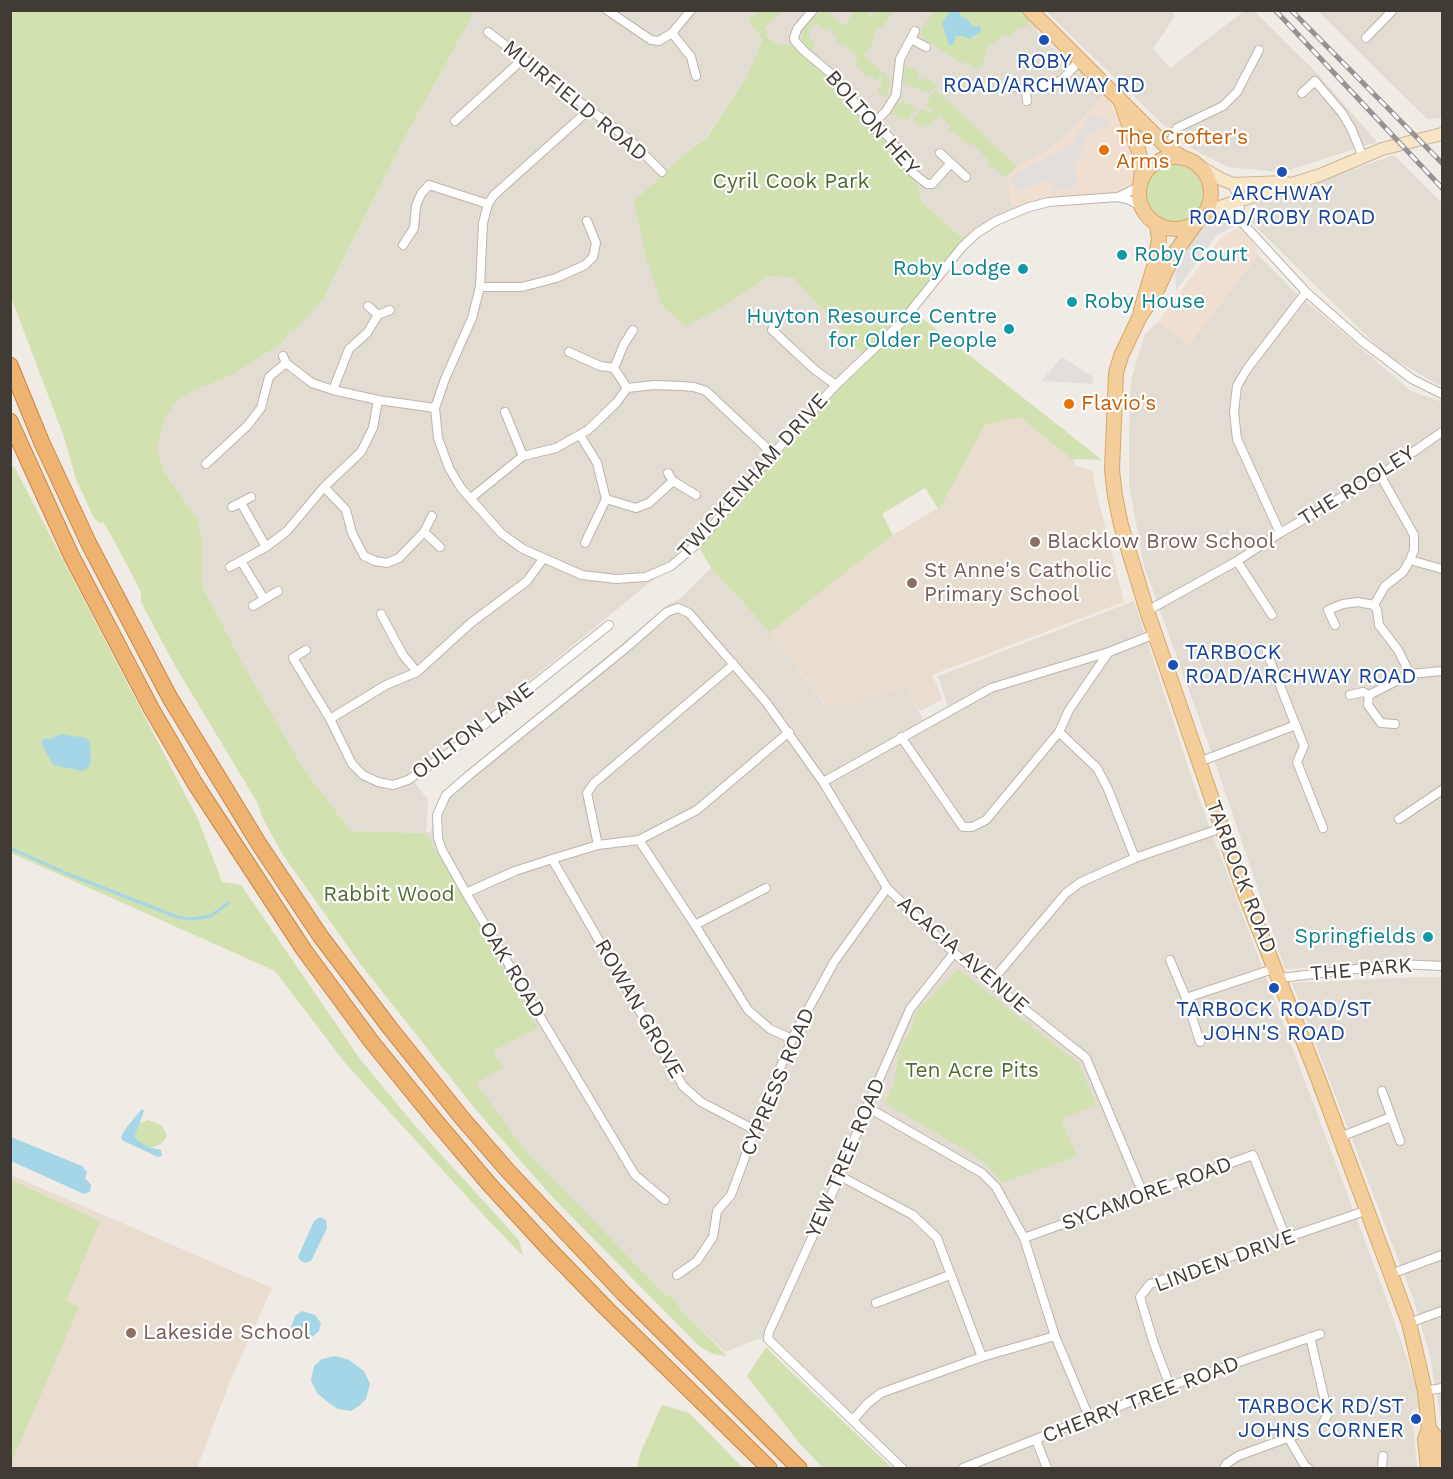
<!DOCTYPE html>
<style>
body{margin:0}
#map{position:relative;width:1453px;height:1479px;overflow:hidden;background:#f0ebe4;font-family:"Work Sans",sans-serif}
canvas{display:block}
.frame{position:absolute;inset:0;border:12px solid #413b35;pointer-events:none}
</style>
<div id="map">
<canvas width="1453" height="1479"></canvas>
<div class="frame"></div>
</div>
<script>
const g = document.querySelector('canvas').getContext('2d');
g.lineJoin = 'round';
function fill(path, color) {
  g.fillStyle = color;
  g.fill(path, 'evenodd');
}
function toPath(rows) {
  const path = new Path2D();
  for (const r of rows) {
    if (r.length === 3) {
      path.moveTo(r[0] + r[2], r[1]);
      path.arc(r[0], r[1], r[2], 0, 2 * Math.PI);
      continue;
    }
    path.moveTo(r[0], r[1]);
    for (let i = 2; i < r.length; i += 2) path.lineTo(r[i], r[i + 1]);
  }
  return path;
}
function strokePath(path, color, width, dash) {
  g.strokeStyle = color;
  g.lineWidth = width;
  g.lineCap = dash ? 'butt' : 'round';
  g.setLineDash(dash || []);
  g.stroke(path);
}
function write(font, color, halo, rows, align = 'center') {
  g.font = font + ' "Work Sans",sans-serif';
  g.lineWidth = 4.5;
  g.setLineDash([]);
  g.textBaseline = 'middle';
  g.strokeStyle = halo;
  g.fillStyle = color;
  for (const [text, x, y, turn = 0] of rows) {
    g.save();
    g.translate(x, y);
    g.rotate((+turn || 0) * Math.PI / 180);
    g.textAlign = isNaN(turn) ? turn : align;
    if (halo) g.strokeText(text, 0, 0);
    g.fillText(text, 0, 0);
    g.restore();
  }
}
fill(toPath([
 [475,11,1020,11,1033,21,1039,35,1050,46,1065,55,1104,94,1075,127,1045,152,1008,171,1012,213,968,242,924,205,920,197,918,184,903,168,893,149,855,111,827,78,791,45,779,45,766,36,763,39,746,78,706,137,682,156,634,201,729,303,768,276,794,278,866,358,697,544,463,735,434,756,410,770,415,783,428,800,426,832,431,832,435,808,441,795,669,604,681,598,711,568,770,632,824,703,905,686,923,719,948,707,938,676,1134,601,1194,785,1383,1289,1423,1406,1412,1411,1417,1468,902,1468,773,1339,757,1339,725,1352,680,1308,669,1295,667,1296,525,1150,475,1082,493,1051,537,1028,426,833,351,831,305,771,244,666,202,586,202,540,198,520,164,471,157,448,165,418,176,402,188,393,230,376,281,344,291,329,299,324,323,299,403,141],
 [1046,11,1171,11,1175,16,1153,49,1170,68,1244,11,1254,11,1316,72,1377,142,1282,172,1227,167,1182,143],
 [1318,11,1442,11,1442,118,1427,119],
 [1394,155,1442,203,1442,387,1385,354,1251,222,1256,203],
 [1258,255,1293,290,1411,391,1442,402,1442,962,1285,969,1217,768,1144,566,1129,485,1129,439,1131,380,1145,334,1158,322,1189,344],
 [1419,977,1442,977,1442,1425,1429,1352,1413,1298,1292,983]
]), '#e3dcd3');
fill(toPath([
 [1104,94,1118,116,1138,172,1134,184,1117,197,1049,202,1012,213,1007,171,1045,152,1075,127],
 [1239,228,1254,243,1258,255,1189,345,1158,322,1218,241,1227,233]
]), '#f0dfd0');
fill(toPath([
 [1020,417,1075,459,1074,465,1093,471,1094,483,1124,602,932,675,943,699,920,711,905,687,831,711,770,632,893,535,936,509,939,510,985,425],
 [11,1175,272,1288,231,1379,197,1468,11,1468]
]), '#e8ddcf');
fill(toPath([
 [10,11,475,11,403,141,323,299,294,331,291,330,281,344,230,376,188,393,176,402,165,418,157,448,164,471,198,520,202,540,202,586,244,666,305,771,351,831,426,833,538,1028,493,1051,503,1068,476,1083,525,1150,667,1296,669,1294,680,1308,727,1356,713,1354,700,1347,555,1200,477,1111,361,965,281,852,263,819,257,802,174,664,141,602,141,592,116,544,103,522,99,523,94,518,76,479,64,437,11,297],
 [758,11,781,12,764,28,769,32,766,36,779,45,791,45,827,78,855,111,888,141,903,168,918,185,920,197,924,205,968,242,912,310,1102,460,1072,459,1020,417,985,425,939,510,925,488,882,514,893,535,770,632,711,568,697,544,773,454,866,358,794,278,768,276,729,303,685,327,662,305,646,257,634,201,682,156,707,137,746,78,763,39,748,21],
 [854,11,870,11,868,12,869,17,875,11,893,11,882,28,881,26,872,34,876,38,872,42,873,44,863,55,891,80,886,99,877,90,882,83,881,82,883,78,880,76,876,81,870,76,866,76,855,64,850,68,858,59,857,56,852,50,851,51,848,49,850,46,847,44,843,47,837,41,838,37,835,35,830,35,833,31,829,27,826,30,815,23,807,32,811,36,809,38,816,44,810,50,802,41,802,30,819,13,828,12,845,27],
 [935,11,950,11,945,18,944,30,949,45,954,43,956,36,964,36,969,39,975,37,981,29,974,27,966,18,961,17,959,15,960,11,1022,11,1029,22,1028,25,1016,30,1009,37,1003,34,995,43,989,45,986,50,984,64,980,68,975,68,963,61,963,64,921,37,921,29],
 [905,65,920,73,917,79,921,81,924,77,938,85,928,93,903,83],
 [936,90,1017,167,1004,178,995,166,992,169,987,164,989,161,972,143,970,145,963,141,951,130,946,132,951,126,939,115,929,126,925,123,922,127,915,121,911,122,922,109,930,113,932,109,926,107,931,94,933,95],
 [904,102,917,108,907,120,903,117,901,119,895,114,893,116,891,114,898,104],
 [1175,194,29],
 [14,466,198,819,222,882,241,885,360,1059,416,1127,519,1240,523,1256,489,1221,346,1064,275,971,11,853,10,469],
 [958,969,1079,1064,1096,1105,1061,1119,1077,1156,1002,1183,987,1165,971,1153,885,1103,894,1084,899,1051,912,1028,917,1010],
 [148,1120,161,1125,166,1133,166,1138,162,1143,154,1147,148,1147,136,1140,135,1135,139,1123],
 [11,1180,100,1221,66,1301,79,1307,11,1463],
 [766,1347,788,1369,892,1468,823,1468,800,1444,747,1376],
 [662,1405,689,1413,743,1468,637,1468,640,1454]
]), '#d1e1b0');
fill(toPath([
 [1094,114,1099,118,1105,116,1110,126,1085,134,1081,158,1074,164,1078,189,1053,190,1050,182,1045,181,1017,191,1011,176,1068,146,1075,141,1077,132,1087,126,1085,118],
 [1227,209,1241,222,1216,236,1176,291,1175,271,1180,258,1198,230,1218,212],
 [1062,357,1093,377,1093,384,1041,381]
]), '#e1dedc');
fill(toPath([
 [950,11,960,11,961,17,966,18,974,27,980,26,981,29,979,33,969,39,964,36,956,36,953,45,949,45,942,23],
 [61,734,86,738,90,742,91,762,87,769,82,771,53,765,41,743,44,738,50,739],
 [142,1109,144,1111,135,1135,136,1139,148,1147,161,1150,162,1156,158,1157,128,1143,122,1140,121,1137,126,1128],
 [11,1137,82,1166,87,1172,85,1178,91,1185,90,1192,84,1194,11,1161],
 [320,1217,326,1220,327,1228,311,1261,306,1263,301,1261,298,1257,314,1221],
 [302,1311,315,1315,321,1323,319,1331,310,1339,299,1335,291,1327,295,1316],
 [335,1356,349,1360,364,1371,370,1384,366,1399,359,1406,351,1411,338,1409,329,1403,317,1393,311,1380,314,1366,322,1359]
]), '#a5d6e7');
strokePath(toPath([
 [10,848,68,874,177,917,191,919,211,916,228,903]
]), '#a5d6e7', 3);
const minor = toPath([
 [607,10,651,40,659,41,672,33,691,57,696,76],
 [813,10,797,29,794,38,795,41,804,51,835,77,861,111,889,137,912,172,927,184,932,184,951,163],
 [488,32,631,141,662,172],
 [672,33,691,10],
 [1366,38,1393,10],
 [911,39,926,47],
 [1013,86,1026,91,1027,101],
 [1026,91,1039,85,1057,82,1062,80,1080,60],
 [1302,93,1315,81,1342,113,1351,128,1363,157],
 [590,109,494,195,488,204,483,223,480,287,472,318,445,379,435,408,438,438,449,468,461,488,502,534,523,549,582,575,616,579,646,577,671,566,697,544,773,454,836,385,901,323,962,247,977,233,996,221,1029,207,1049,202,1117,197,1127,199,1141,206],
 [455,121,524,58],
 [874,123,886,111,896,95,900,59,915,31],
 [1168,148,1177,128,1223,106,1237,92,1259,50],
 [940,153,966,177],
 [1233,184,1239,201,1241,222],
 [1118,197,1139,187],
 [1226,205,1306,292,1363,342,1412,379,1442,394],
 [403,245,414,228,416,206,421,194,429,185,488,204],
 [480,287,522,287,556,278,585,265,593,257,596,243,587,221],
 [378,315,390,310],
 [778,316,772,330,815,370,836,385],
 [569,352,600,366,614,368,624,344,633,330],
 [283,356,286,363,312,383,333,390,378,400,435,408],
 [614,368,627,388],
 [333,390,349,349,367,333,378,315,368,306],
 [505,412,523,456],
 [580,435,597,463,606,499,585,543],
 [206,464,247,426,261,408,269,377,286,363],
 [668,473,673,481,696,495],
 [1380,475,1414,535,1414,550,1410,560,1403,572,1385,586,1374,605,1377,610,1379,625,1398,650,1410,674],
 [324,487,346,510,352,533,364,556,375,561,387,563,399,558,424,532,432,516],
 [471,498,523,456,556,448,588,430,617,402,627,388,654,385,681,386,694,387,706,391,773,454],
 [606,499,636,508,649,503,673,481],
 [241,503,266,547],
 [232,507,251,497],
 [424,532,440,547],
 [1280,533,1237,439,1234,412,1237,386,1247,369,1306,292],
 [1410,560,1442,569],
 [241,561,264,599],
 [1237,561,1272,615],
 [230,567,266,547,287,531,324,487,361,452,373,428,378,400],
 [253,606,278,591],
 [1147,611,1237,561,1280,533,1380,475,1442,432],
 [381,614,403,655,417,672],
 [1335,625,1328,610,1343,604,1358,602,1374,605],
 [306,650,293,658,330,719,352,764,363,775,378,782,393,785,408,780,450,752,609,625],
 [1267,653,1304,746,1297,762,1323,828],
 [1350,695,1363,692,1369,695],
 [330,719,386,685,417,672,472,622,527,581,543,559],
 [1395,724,1381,723,1368,705,1369,695,1410,674,1442,671],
 [1059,732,1097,768,1108,789,1135,858],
 [901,737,963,827,972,827,986,820,1059,732,1069,710,1108,653],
 [1199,762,1296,725],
 [823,782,991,688,1109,652,1155,634],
 [1399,819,1442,790],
 [639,840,695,925,748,1010,770,1029,792,1039],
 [598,845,587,793,594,783,734,664],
 [552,859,683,1086,701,1102,755,1130],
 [466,893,515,871,552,859,598,845,639,840,697,810,789,732],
 [695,925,766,888],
 [1170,960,1186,998,1200,1042],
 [1280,978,1399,964,1442,966],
 [991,982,1066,893,1081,882,1135,858,1222,828],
 [1186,998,1276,968],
 [1382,1091,1400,1141],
 [867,1107,982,1173,996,1187,1024,1238,1055,1336,1089,1417],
 [1340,1137,1391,1117],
 [840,1176,913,1215,937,1238,982,1357],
 [665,1200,635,1175,466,893,442,850,438,838,437,815,446,795,468,776,626,648,667,612,678,608,689,613,766,702,823,782,887,888,954,953,1086,1058,1144,1196],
 [1024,1238,1253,1155,1286,1238],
 [1391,1274,1442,1255],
 [677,1275,697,1261,713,1237,717,1211,731,1195,755,1130,792,1039,834,962,887,888],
 [876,1303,950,1275],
 [1409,1323,1442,1311],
 [1310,1337,1328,1414,1323,1423],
 [1170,1386,1154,1344,1140,1297,1150,1284,1368,1210],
 [1425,1391,1442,1388],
 [853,1420,867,1404,881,1393,982,1357,1055,1336],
 [1288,1437,1305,1466,1308,1468],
 [1036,1440,1047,1468],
 [902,1468,768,1339,769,1332,840,1176,867,1107,910,1009,954,953],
 [963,1468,1170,1386,1320,1334],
 [1224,1468,1226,1464,1238,1456,1298,1434],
 [1382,1468,1383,1456]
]);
const secondary = toPath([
 [1202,168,1221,179,1233,184,1285,182],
 [1207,211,1320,175,1382,149,1442,134]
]);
const primary = toPath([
 [1030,10,1168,148,1183,158],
 [1122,105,1138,149,1142,164,1141,181],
 [1175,193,36],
 [1196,223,1174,254,1155,294,1139,318,1121,356,1116,373,1112,470,1115,496,1121,525,1147,611,1222,828,1245,894,1316,1073,1409,1323,1425,1391,1429,1429,1425,1439,1428,1468],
 [1141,310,1155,263,1159,239,1157,225],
 [1429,1429,1435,1436,1440,1468]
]);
const motorway = toPath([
 [10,365,42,443,89,544,170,698,259,844,321,937,390,1028,462,1118,508,1171,623,1293,799,1468],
 [10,421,71,555,151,708,194,782,304,950,371,1041,435,1120,489,1184,546,1246,606,1308,769,1468]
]);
strokePath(minor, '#bdb4ab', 10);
strokePath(secondary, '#cbb797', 14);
strokePath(primary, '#d6a86c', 16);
strokePath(motorway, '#cc8642', 17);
strokePath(minor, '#fff', 8);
strokePath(secondary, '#f8e5c6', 12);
strokePath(primary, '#f3cd9a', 14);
strokePath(motorway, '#eeb370', 15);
const rail = toPath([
 [1275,10,1442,188],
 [1291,10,1442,163]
]);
strokePath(rail, '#939393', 5);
strokePath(rail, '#fff', 3, [9]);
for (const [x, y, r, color] of [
 [1044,40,6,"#1a4fb4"],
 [1104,150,6,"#e8710a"],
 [1282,172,6,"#1a4fb4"],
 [1122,255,6,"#0f9aa8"],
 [1023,269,6,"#0f9aa8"],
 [1072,302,6,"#0f9aa8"],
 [1009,329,6,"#0f9aa8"],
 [1069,404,6,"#e8710a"],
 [1035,542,6,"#8d6e63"],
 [912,583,6,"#8d6e63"],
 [1173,665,6,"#1a4fb4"],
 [1428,937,6,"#0f9aa8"],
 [1274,988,6,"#1a4fb4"],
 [131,1333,6,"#8d6e63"],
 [1416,1419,6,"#1a4fb4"]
]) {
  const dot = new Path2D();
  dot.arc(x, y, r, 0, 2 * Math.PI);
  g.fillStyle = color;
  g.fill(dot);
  strokePath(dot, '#fff', 2);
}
write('21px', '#164399', '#fff', [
 ["ROBY",1044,62],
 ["ROAD/ARCHWAY RD",1044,86],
 ["ARCHWAY",1282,194],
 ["ROAD/ROBY ROAD",1282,218],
 ["TARBOCK",1185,653,"left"],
 ["ROAD/ARCHWAY ROAD",1185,677,"left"],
 ["TARBOCK ROAD/ST",1274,1010],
 ["JOHN'S ROAD",1274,1034],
 ["TARBOCK RD/ST",1404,1407,"right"],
 ["JOHNS CORNER",1404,1431,"right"]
]);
write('21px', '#413b35', '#fff', [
 ["MUIRFIELD ROAD",575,101,39],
 ["BOLTON HEY",872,123,49],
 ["TWICKENHAM DRIVE",753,476,-48],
 ["THE ROOLEY",1357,486,-32],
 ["OULTON LANE",473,731,-37],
 ["TARBOCK ROAD",1241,877,69],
 ["ACACIA AVENUE",963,955,41],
 ["OAK ROAD",512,970,59],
 ["THE PARK",1361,970,-5],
 ["ROWAN GROVE",639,1009,60],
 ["CYPRESS ROAD",778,1082,-67],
 ["YEW TREE ROAD",846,1158,-67],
 ["SYCAMORE ROAD",1147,1194,-20],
 ["LINDEN DRIVE",1225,1261,-20],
 ["CHERRY TREE ROAD",1141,1400,-21]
]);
write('21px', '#c56008', '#fff', [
 ["The Crofter's",1116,138],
 ["Arms",1116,162],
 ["Flavio's",1081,404]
], 'left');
write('21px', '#4e6c2f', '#fff', [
 ["Cyril Cook Park",791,182],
 ["Rabbit Wood",389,895],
 ["Ten Acre Pits",972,1071]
]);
write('21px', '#0d838f', '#fff', [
 ["Roby Court",1134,255,"left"],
 ["Roby Lodge",1011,269],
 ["Roby House",1084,302,"left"],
 ["Huyton Resource Centre",997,317],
 ["for Older People",997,341],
 ["Springfields",1416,937]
], 'right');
write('21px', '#785e54', '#fff', [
 ["Blacklow Brow School",1047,542],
 ["St Anne's Catholic",924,571],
 ["Primary School",924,595],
 ["Lakeside School",143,1333]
], 'left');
</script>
